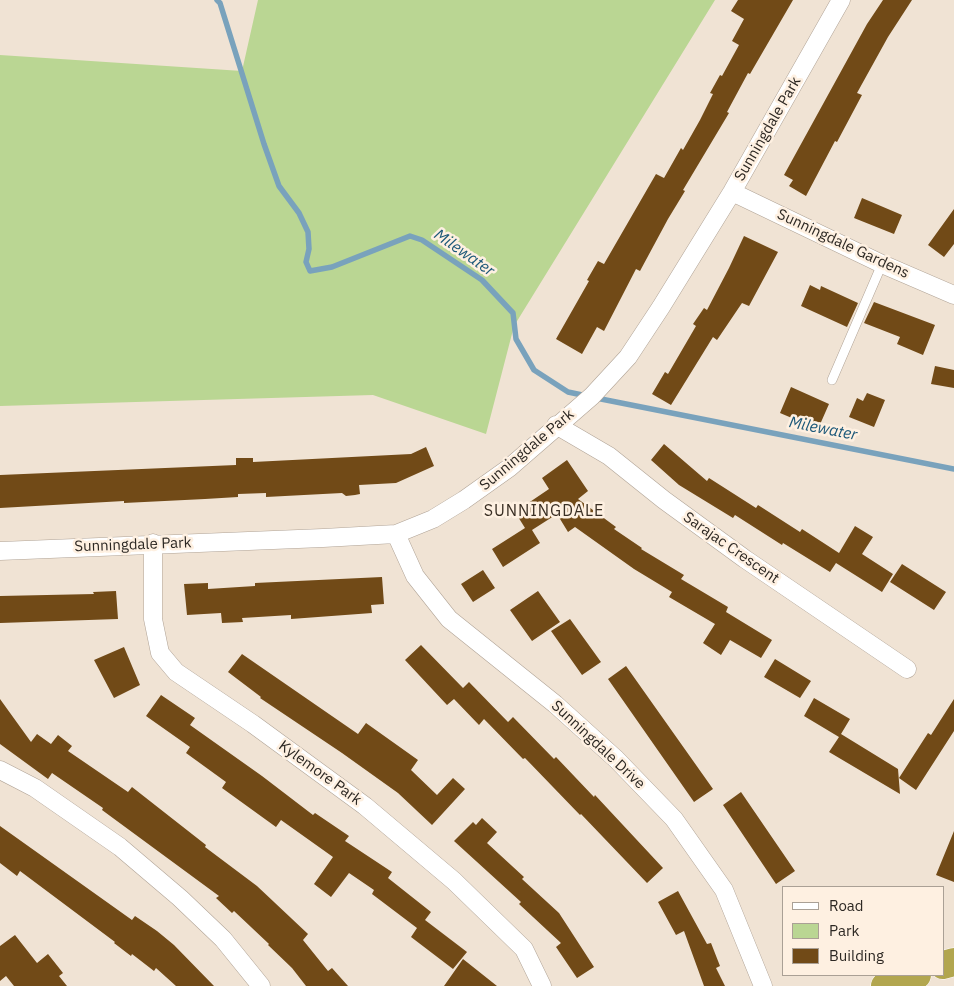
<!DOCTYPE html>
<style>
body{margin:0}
#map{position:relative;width:954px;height:986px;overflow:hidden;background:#f0e3d4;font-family:"IBM Plex Sans",sans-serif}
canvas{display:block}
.legend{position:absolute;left:782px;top:886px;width:162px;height:90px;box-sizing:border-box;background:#fef0e1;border:1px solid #aaa095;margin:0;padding:6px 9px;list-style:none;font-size:15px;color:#2d2823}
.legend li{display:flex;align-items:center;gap:10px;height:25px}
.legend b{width:25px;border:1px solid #aaa095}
</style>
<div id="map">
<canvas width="954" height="986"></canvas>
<ul class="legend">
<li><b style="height:6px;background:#fff"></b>Road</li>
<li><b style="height:14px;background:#bad693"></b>Park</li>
<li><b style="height:14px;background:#714a17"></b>Building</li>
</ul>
</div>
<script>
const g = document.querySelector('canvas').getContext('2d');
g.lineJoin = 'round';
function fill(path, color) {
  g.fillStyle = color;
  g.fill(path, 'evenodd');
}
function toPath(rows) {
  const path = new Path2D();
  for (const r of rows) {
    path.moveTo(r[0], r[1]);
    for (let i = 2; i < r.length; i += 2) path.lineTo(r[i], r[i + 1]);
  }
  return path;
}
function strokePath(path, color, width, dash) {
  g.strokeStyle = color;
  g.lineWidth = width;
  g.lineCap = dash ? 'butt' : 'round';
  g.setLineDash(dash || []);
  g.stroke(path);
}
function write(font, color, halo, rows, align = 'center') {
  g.font = font + ' "IBM Plex Sans",sans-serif';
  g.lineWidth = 5;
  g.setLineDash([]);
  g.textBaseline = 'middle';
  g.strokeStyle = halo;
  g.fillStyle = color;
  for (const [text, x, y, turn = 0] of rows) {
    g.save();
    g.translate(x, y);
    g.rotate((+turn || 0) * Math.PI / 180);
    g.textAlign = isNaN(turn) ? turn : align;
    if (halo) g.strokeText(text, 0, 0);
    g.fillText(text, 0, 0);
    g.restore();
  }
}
fill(toPath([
 [258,0,715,0,514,326,486,434,373,395,0,406,0,55,242,71]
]), '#bad693');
strokePath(toPath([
 [217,0,220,3,264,144,279,186,299,213,308,232,309,249,306,262,310,271,332,267,410,236,422,240,482,280,513,313,516,339,534,370,568,392,587,396],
 [596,398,954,469]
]), '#79a2bc', 5.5);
fill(toPath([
 [738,0,793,0,750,74,748,73,727,112,729,113,683,190,685,191,668,219,640,271,636,269,604,331,597,327,582,354,556,339,589,281,587,280,598,261,604,264,656,174,664,178,681,148,683,150,700,120,713,94,710,93,720,75,722,76,739,45,732,41,744,19,731,11],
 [883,0,912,0,888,37,857,93,862,95,837,142,835,141,806,196,789,186,793,180,784,175,867,24],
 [862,198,902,215,894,234,854,218],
 [954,209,954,244,944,257,928,245],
 [744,236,778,252,749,306,742,303,717,340,713,337,671,405,652,394,665,372,668,374,696,326,693,324,704,308,707,310,729,268],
 [810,285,820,290,821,286,858,303,847,327,801,306],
 [874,302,935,325,923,355,897,344,900,337,864,323],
 [935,366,954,370,954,388,931,384],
 [791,387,829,404,818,429,780,413],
 [867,393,885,400,874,427,849,417,857,398,863,401],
 [664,444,707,481,709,478,756,508,758,505,800,532,802,529,839,553,855,526,873,537,862,554,893,574,882,592,836,563,830,572,783,543,782,545,735,515,733,518,679,485,651,460],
 [426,447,434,466,396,483,359,485,360,494,355,495,346,496,342,493,266,497,266,493,238,494,238,497,205,499,124,503,124,501,0,508,0,475,236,465,236,458,253,458,253,462,411,454],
 [567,460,588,491,578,499,616,527,614,529,642,548,641,549,684,575,681,579,728,607,726,612,772,640,761,658,730,640,721,655,703,643,715,624,669,597,672,592,634,569,575,527,568,532,557,514,532,530,540,543,503,567,492,549,525,528,515,512,549,489,542,478],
 [902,564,946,592,934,610,890,582],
 [483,570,495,588,473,602,461,584],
 [382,577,384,604,371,605,372,613,291,619,291,615,242,618,243,622,222,623,221,613,187,615,184,584,208,583,208,589,255,586,255,583],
 [116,591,118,619,0,623,0,596,94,594,93,592],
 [538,591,560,622,532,641,510,610],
 [570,619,601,662,582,675,551,631],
 [421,645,463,688,469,682,508,722,513,717,554,759,556,757,594,797,595,795,663,868,647,883,581,814,580,815,525,758,523,759,484,719,479,725,454,699,447,705,405,660],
 [124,647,140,685,114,698,94,660],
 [242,654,358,734,366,723,418,760,411,770,437,795,453,778,465,789,432,825,398,793,342,753,260,698,261,697,228,672],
 [775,659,811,681,800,698,764,677],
 [626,666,713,789,694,802,608,679],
 [161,695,195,718,190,725,262,776,313,815,315,813,349,836,345,841,392,872,388,878,431,912,425,920,467,952,453,969,411,937,417,928,372,894,374,890,349,873,331,897,314,884,333,857,281,820,276,827,222,788,226,782,186,753,190,747,146,716],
 [814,698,850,719,841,734,898,769,900,794,829,752,839,737,804,716],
 [0,699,31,742,37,734,51,744,58,735,72,746,68,751,128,792,132,787,206,845,205,847,257,886,308,934,303,940,328,971,332,968,348,986,306,986,292,968,268,945,269,944,234,911,232,913,216,898,219,896,102,810,103,808,52,773,48,779,0,744],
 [954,699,954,731,916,790,899,778,928,733,931,735],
 [741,792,795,871,776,884,723,805],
 [482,818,497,832,487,843,524,877,522,879,559,913,594,967,577,978,556,947,561,943,519,904,521,902,454,841,473,822,476,825],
 [0,826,132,920,135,916,157,931,174,945,214,986,176,986,156,968,154,971,132,954,131,956,114,943,115,942,20,871,17,876,0,863],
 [954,831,954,882,936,875],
 [678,891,707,944,711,943,720,966,716,968,725,986,704,986,684,931,676,935,658,902],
 [15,935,37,963,48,954,63,973,59,976,67,986,14,986,6,976,0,981,0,946],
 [463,959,497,986,444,986]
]), '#714a17');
const lane = toPath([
 [832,380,882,264]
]);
const street = toPath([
 [732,192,882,264,954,295],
 [556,425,609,456,664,500,745,559,907,669],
 [396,534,415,576,449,619,555,704,616,759,674,819,724,890,763,986],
 [153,543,153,619,160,653,176,672,253,724,365,806,454,881,524,949,542,986],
 [0,551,323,538,396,534,433,519,464,500,509,468,592,396,628,357,661,307,732,192,841,0],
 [0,770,35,788,120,847,180,898,223,939,261,986]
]);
const highway = toPath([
 [943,965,954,962],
 [885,986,917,975]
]);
strokePath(lane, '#b0a396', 10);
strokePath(street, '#b0a396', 19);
strokePath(highway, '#fff', 29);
strokePath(lane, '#fff', 9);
strokePath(street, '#fff', 18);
strokePath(highway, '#b2a64f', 28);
write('15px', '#2d2823', '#fef0e1', [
 ["Sunningdale Park",768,129,-60],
 ["Sunningdale Gardens",843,244,25],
 ["Sunningdale Park",527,450,-40],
 ["Sunningdale Park",133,545,-2],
 ["Sarajac Crescent",731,548,35],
 ["Sunningdale Drive",598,745,43],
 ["Kylemore Park",320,773,36]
]);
write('italic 16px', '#1c5879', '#fef0e1', [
 ["Milewater",464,253,35],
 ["Milewater",823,429,11]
]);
g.letterSpacing = '1px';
write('16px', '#3a2f24', '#fef0e1', [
 ["SUNNINGDALE",544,511]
]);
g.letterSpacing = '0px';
</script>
